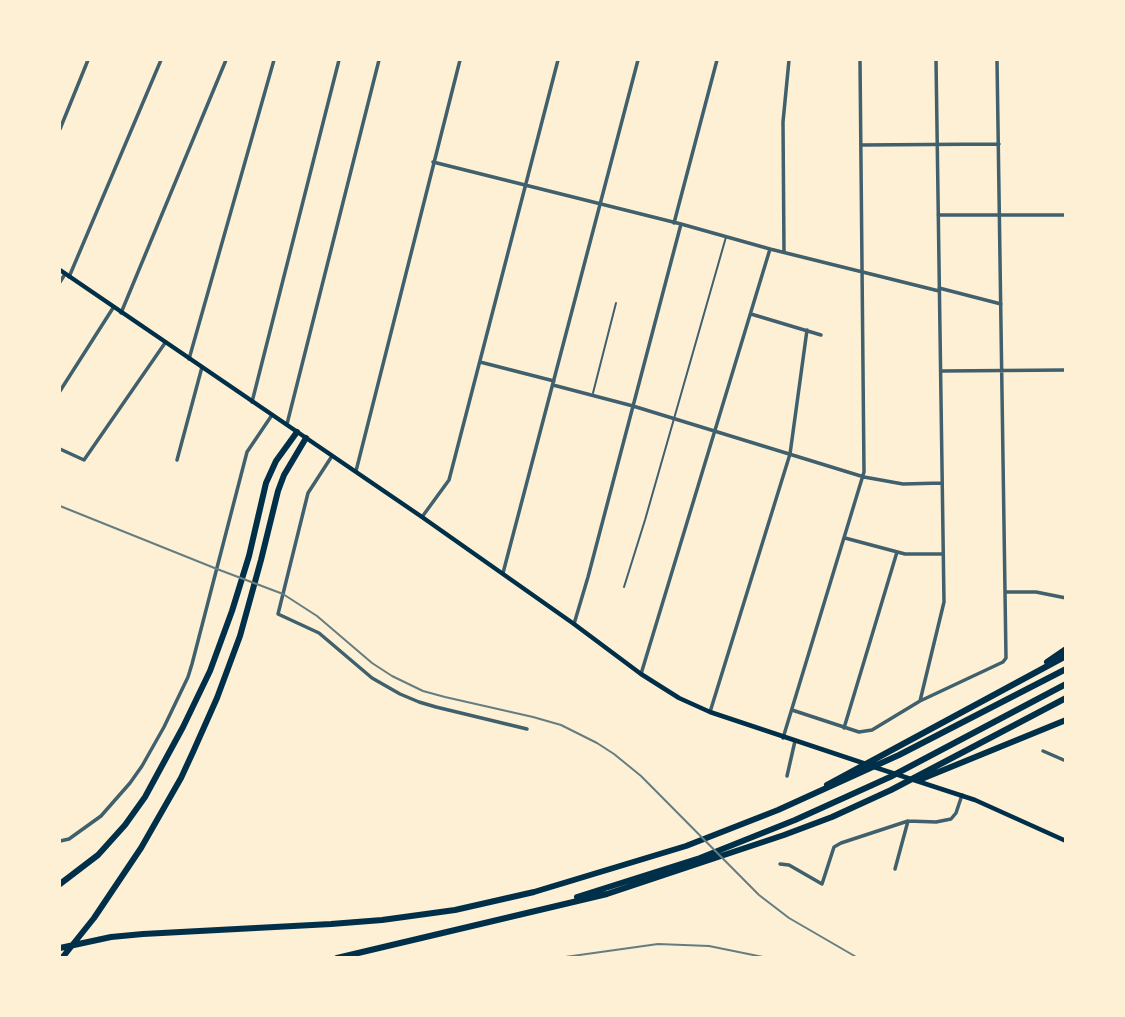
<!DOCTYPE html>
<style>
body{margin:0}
#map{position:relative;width:1125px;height:1017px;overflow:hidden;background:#fdf0d5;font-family:Helvetica,sans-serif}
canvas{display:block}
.frame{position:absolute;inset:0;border:61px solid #fdf0d5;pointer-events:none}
</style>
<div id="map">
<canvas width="1125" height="1017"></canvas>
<div class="frame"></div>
</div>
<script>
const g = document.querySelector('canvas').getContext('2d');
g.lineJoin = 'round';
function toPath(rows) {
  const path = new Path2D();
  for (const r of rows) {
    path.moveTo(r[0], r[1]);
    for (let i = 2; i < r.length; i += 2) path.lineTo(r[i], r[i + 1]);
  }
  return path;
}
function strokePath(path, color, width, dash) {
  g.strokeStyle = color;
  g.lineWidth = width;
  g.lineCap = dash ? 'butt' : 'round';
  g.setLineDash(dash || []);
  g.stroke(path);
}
strokePath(toPath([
 [593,393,616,303],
 [624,587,645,520,726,237]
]), '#3f606c', 2);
strokePath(toPath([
 [861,145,999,144],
 [433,162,681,224,770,249,939,291],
 [938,215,1066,215],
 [674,223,717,60],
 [784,252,783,122,789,60],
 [69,277,161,60],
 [60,282,65,274],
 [939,288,1001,304],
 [121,313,226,60],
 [751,314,821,335],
 [189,359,274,60],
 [480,362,554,381],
 [942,371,1066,370],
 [553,385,633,406,864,477,903,484,942,483],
 [60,391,113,308],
 [252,402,339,60],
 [287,424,379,60],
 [60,449,84,460,165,343],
 [332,456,308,493,278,614,319,633,372,678,400,694,419,702,436,707,527,729],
 [177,460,202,367],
 [356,471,460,60],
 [422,517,449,480,558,60],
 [845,538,905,554,942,554],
 [503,573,638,60],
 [1006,592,1036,592,1066,598],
 [574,624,588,577,681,224],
 [641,674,770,249],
 [920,701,944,602,936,60],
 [792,710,859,732,872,730,920,701,1003,662,1006,658,997,60],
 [710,712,790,454,807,330],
 [844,728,897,552],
 [783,738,864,472,860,60],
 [1043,751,1066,761],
 [787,776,795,741],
 [60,841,69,839,101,816,130,783,142,766,164,727,188,677,192,664,247,452,272,415],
 [780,864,789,865,822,884,834,847,841,843,908,821,936,822,951,819,956,813,962,795],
 [895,869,908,821]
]), '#3f606c', 3.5);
strokePath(toPath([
 [60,129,88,60]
]), '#3f606c', 3.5);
strokePath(toPath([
 [60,270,422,517,574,624,641,674,679,698,710,712,866,764],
 [874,767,975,800,1066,841]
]), '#003049', 4.5);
strokePath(toPath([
 [1047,662,1066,649],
 [919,780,1066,720],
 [827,785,1066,656],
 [60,884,98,855,125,825,145,797,183,727,210,671,232,611,249,556,266,483,276,461,297,432],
 [577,897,700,858,795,820,890,777,1066,684],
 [60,948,111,937,143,934,331,924,382,920,455,910,534,892,686,846,778,810,899,755,1066,669],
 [62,958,94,918,141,848,181,778,193,752,217,698,240,636,261,560,278,491,284,475,306,438],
 [337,958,607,894,784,835,832,817,891,790,1066,698]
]), '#003049', 6);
strokePath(toPath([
 [60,506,217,569,283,594,317,616,372,663,392,676,423,691,445,697,533,717,561,725,597,743,614,754,641,776,759,895,789,918,858,958],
 [558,958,658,944,709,946,768,958]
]), '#657d81', 2);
</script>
